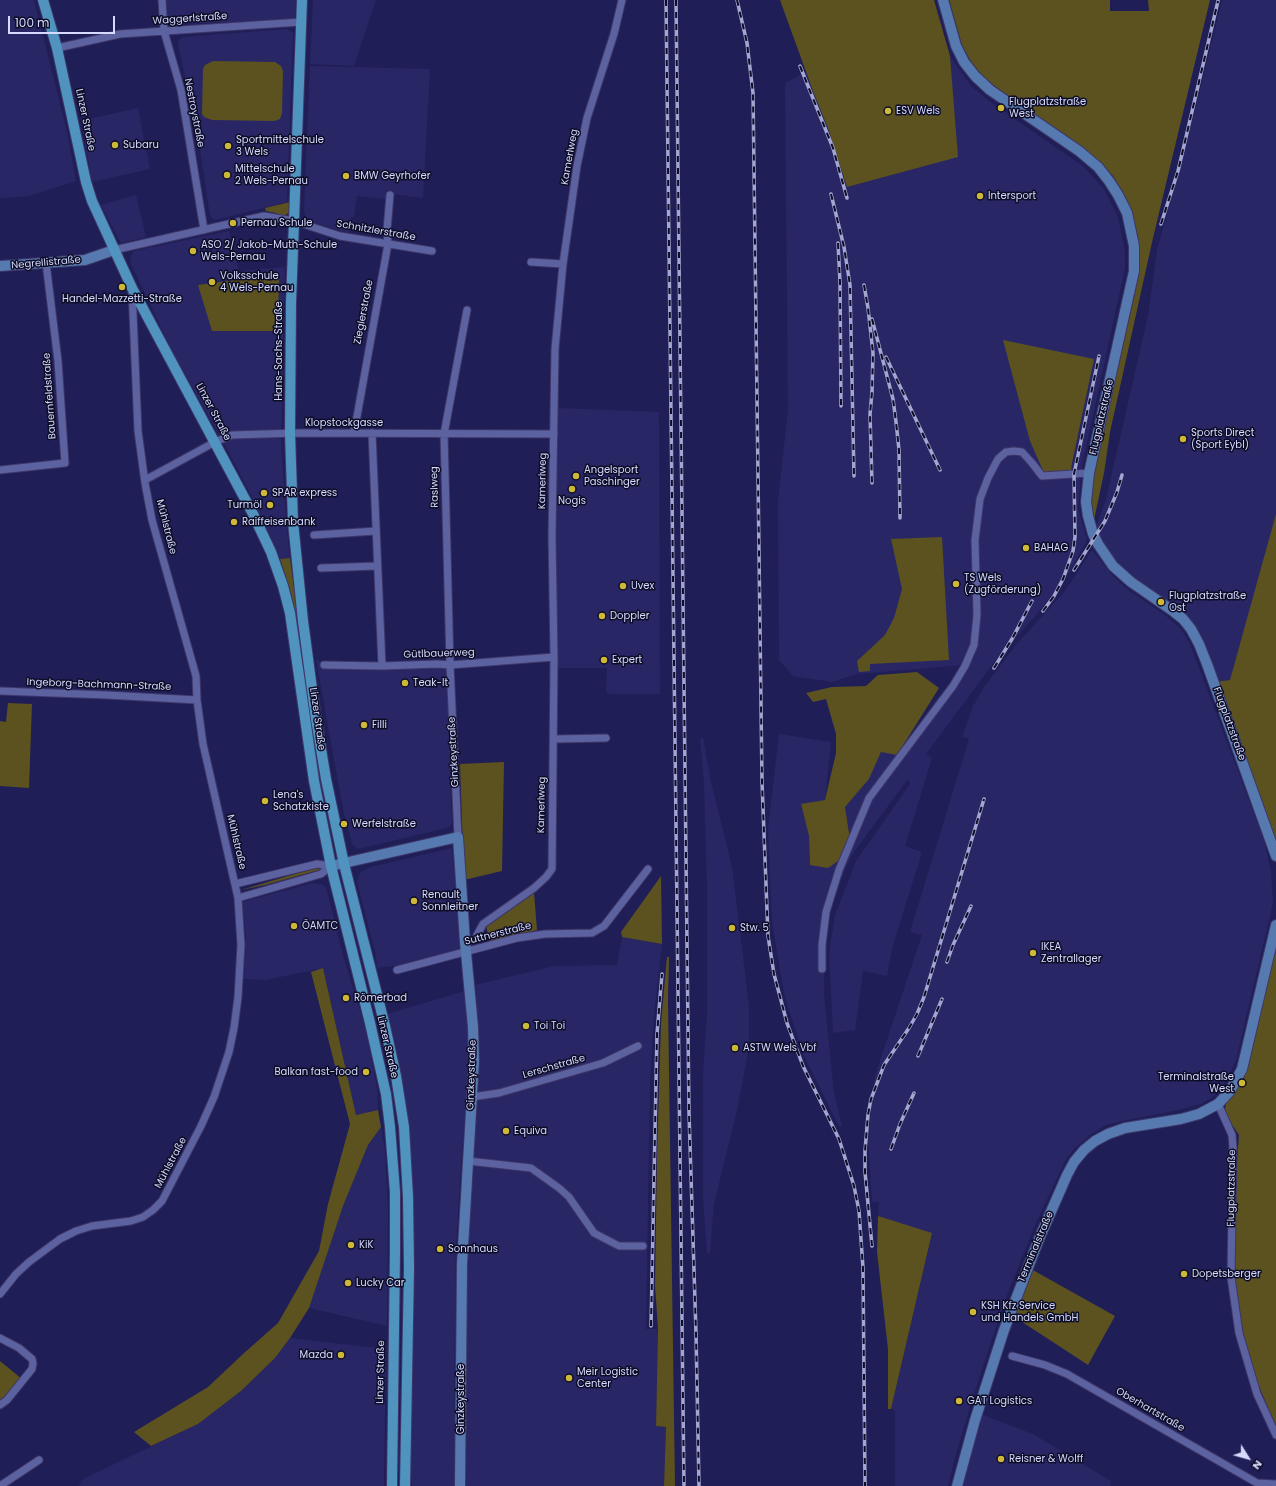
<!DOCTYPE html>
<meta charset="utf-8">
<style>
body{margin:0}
#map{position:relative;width:1276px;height:1486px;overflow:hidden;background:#201e57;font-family:Poppins,sans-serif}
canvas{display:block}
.north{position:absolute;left:1228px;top:1438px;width:40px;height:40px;-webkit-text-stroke:3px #0d0d26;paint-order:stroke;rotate:127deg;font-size:11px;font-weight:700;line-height:16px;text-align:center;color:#d5dafe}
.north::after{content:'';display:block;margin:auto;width:14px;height:18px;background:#d5dafe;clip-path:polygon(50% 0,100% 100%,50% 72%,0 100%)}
.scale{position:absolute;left:8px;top:16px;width:107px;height:18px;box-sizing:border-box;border:2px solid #d5dafe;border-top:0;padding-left:5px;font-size:12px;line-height:14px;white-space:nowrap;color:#d5dafe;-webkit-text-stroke:3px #0d0d26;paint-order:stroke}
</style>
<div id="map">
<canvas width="1276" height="1486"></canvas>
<div class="north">N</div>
<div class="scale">100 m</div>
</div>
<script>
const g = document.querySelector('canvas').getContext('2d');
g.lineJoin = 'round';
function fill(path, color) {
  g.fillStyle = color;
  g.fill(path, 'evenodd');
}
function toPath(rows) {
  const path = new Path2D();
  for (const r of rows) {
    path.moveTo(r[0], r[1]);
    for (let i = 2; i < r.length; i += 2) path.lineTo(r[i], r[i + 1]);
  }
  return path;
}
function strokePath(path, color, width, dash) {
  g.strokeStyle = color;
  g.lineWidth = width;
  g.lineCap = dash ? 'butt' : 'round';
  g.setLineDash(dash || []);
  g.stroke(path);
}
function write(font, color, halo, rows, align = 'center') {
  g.font = font + ' Poppins,sans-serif';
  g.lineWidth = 3;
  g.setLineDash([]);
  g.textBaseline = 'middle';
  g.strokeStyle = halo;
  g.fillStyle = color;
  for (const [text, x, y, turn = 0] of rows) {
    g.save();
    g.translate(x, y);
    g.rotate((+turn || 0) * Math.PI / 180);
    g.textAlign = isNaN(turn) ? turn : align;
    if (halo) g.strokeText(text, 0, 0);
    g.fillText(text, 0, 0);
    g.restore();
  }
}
fill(toPath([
 [0,0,34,0,67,132,76,181,29,196,0,198],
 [165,0,296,0,294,20,171,24,166,20],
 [313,0,376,0,354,66,310,64],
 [1222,0,1276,0,1276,792,1216,682,1211,658,1195,627,1134,579,1108,554,1096,527,1106,499,1148,316,1157,250,1200,90],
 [287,29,293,33,287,202,215,220,210,216,197,129,178,45,179,40,183,37],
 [950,56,971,86,992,103,1083,166,1104,189,1118,217,1125,251,1125,268,1082,466,1078,508,1087,540,1071,570,1037,614,998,657,926,754,932,758,905,846,922,852,892,949,887,976,863,971,855,1030,833,1033,829,953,835,915,856,861,910,784,908,779,851,856,832,901,824,938,824,995,834,1093,842,1126,839,1126,803,1054,784,994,772,922,768,829,779,734,831,742,825,800,801,805,809,836,810,865,850,839,845,807,869,779,881,752,897,754,965,667,965,665,857,674,832,682,793,676,779,660,778,501,788,410,785,83,806,72,829,131,957,157],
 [310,66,430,69,423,198,392,194,385,199,357,196,354,217,351,217,349,233,309,221,305,216,304,209],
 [138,108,150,169,92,182,81,121],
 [136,195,146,237,121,243,101,205],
 [229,231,239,271,285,267,281,442,286,522,290,558,280,559,252,497,226,447,172,351,131,264,130,257,134,251],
 [557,408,659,412,660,694,611,694,606,692,607,668,557,668,556,564],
 [1092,550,1112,575,1128,590,1165,615,1181,629,1190,644,1264,840,1271,872,1273,903,1236,1060,1227,1080,1213,1097,1201,1104,1174,1111,1127,1120,1106,1125,1091,1134,1075,1148,1066,1159,1036,1223,1005,1300,973,1397,954,1461,948,1486,895,1486,895,1410,891,1409,932,1234,878,1216,879,1202,872,1202,868,1139,875,1076,922,935,910,932,969,739,962,737,973,706,984,687,1015,646,1065,591],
 [316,660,326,663,384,664,448,661,450,783,452,824,447,828,358,849,352,844,343,809],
 [700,738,703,738,711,782,732,867,749,1006,749,1047,737,1110,714,1204,710,1253,707,1253,703,1197,703,1074,707,1014,707,887,704,783],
 [452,848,461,949,408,964,377,968,376,956,357,882,360,873,370,867],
 [313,883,321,884,326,887,343,955,366,1031,377,1088,378,1110,356,1115,323,968,266,980,244,979,246,935,242,902],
 [622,937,662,944,654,1015,650,1082,646,1329,658,1329,656,1426,666,1427,664,1486,465,1486,467,1254,475,1106,479,1071,478,1025,475,985,554,966,617,965],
 [465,991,469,1035,469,1069,462,1150,456,1246,454,1393,455,1486,412,1486,410,1469,414,1217,409,1124,387,1014],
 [381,1127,385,1151,388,1207,387,1326,309,1308,343,1206,368,1145],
 [290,1338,386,1349,384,1486,79,1486,83,1479,198,1424,241,1391,275,1358],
 [980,1414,1033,1434,1111,1481,1110,1486,962,1486]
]), '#292665');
fill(toPath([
 [780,0,934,0,950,56,958,157,847,187,829,131,813,91],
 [949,0,1110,0,1110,11,1149,11,1148,0,1210,0,1153,238,1110,432,1104,473,1094,520,1091,503,1091,485,1135,293,1139,260,1138,236,1132,214,1124,194,1113,176,1099,161,1079,145,1011,99,981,75,970,60,962,45],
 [213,61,275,62,281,66,283,71,282,113,280,119,274,121,212,120,204,117,202,114,203,69,205,65],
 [290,202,290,211,286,215,279,215,276,213,266,211,265,208],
 [279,274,278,331,212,331,198,285],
 [1003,340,1094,359,1072,463,1071,471,1044,473,1030,441],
 [1276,514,1276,842,1265,809,1216,682,1230,680],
 [942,537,949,660,870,664,870,671,859,672,857,661,885,635,894,618,902,589,891,539],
 [290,558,304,661,302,662,296,619,286,577,280,559],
 [917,672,939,688,897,755,881,752,869,779,845,807,850,839,838,861,828,868,810,865,809,836,801,804,825,800,836,753,836,734,826,699,813,702,806,693,832,687,866,686,878,675],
 [8,703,32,704,29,788,0,786,0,721,6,722],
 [504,762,502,871,464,880,460,764],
 [319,868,319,870,265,885,241,890,298,873],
 [661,876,662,944,622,937,621,932],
 [534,892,537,930,490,942,486,926],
 [1276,946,1276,1426,1252,1370,1242,1334,1236,1295,1234,1249,1236,1176,1239,1135,1229,1120,1225,1110,1226,1102,1235,1091],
 [667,957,669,957,668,1001,675,1486,664,1486,666,1427,656,1426,658,1329,655,1285,657,1155,661,1023],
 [323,968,356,1115,378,1110,381,1127,368,1145,343,1206,309,1308,290,1338,275,1358,241,1391,198,1424,151,1446,134,1432,208,1387,243,1354,278,1323,319,1251,328,1204,350,1124,311,972],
 [878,1216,932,1233,891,1409,888,1409,888,1349,877,1252],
 [1031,1269,1115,1316,1088,1365,1013,1316],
 [0,1361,22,1379,0,1403]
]), '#5b5220');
const street = toPath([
 [162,0,164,31,181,90,204,230],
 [57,48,120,34,301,22],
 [114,250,264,216,294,221,340,236,432,251],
 [531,262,563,264],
 [354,433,388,244,387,230,390,195],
 [372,433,382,666],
 [0,470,65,463,58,361,46,263],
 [145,480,215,442,232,435,297,433,554,434],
 [314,535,376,531],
 [321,568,377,566],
 [324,665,382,666,438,664,450,665,554,657],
 [0,691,107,695,197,700],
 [554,739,606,738],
 [458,837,450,665,444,434,467,310],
 [235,884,317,864,331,866],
 [238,898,321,874,331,866],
 [477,935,483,924,534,888,546,877,552,869,554,657,552,536,555,349,563,264,577,166,587,118,614,34,622,0],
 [822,969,822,945,826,912,839,870,869,798,953,686,965,666,974,645,977,615,975,540,980,499,988,478,998,459,1006,452,1014,451,1022,452,1032,463,1042,476,1089,473],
 [397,970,517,938,545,934,592,933,604,926,648,869],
 [472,1097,499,1093,603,1063,638,1046],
 [1218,1104,1232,1135,1233,1148,1231,1277,1239,1333,1257,1394,1276,1435],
 [468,1161,531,1168,559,1188,569,1197,594,1233,619,1246,643,1246],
 [0,1294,16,1274,29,1262,60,1239,76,1231,92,1226,131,1221,143,1217,153,1210,162,1201,201,1126,214,1097,229,1052,234,1028,238,997,241,945,238,898,203,744,197,700,196,676,152,520,145,483,138,431,132,290],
 [0,1338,19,1348,32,1359,33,1363,32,1369,7,1400,0,1405],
 [1012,1356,1045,1365,1067,1374,1257,1483,1275,1484],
 [0,1486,39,1460]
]);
const secondary = toPath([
 [943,0,956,46,964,62,975,76,990,90,1079,151,1098,167,1109,181,1118,195,1127,213,1134,246,1134,271,1089,473,1086,502,1088,516,1093,534,1098,544,1113,566,1131,582,1173,611,1183,619,1191,629,1199,644,1207,664,1276,856],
 [0,266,85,260,114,250],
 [331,866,458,837,465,942,473,1027,474,1061,462,1264,460,1486],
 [957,1486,975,1420,1004,1330,1039,1239,1067,1175,1074,1162,1084,1150,1095,1141,1108,1134,1125,1128,1181,1119,1199,1114,1218,1104,1230,1091,1242,1069,1276,925]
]);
const primary = toPath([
 [43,0,57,48,86,182,92,201,132,288,253,514,271,552,283,586,290,613,314,781,331,866,370,1023,386,1094,390,1127,395,1192,395,1252,392,1486],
 [302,0,291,303,290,433,293,522,303,621,316,719,326,779,344,864,385,1026,396,1076,404,1127,408,1197,409,1268,405,1486]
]);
strokePath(street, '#3d3769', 9);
strokePath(secondary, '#3d3769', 12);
strokePath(primary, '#3d3769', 12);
strokePath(street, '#5c61a0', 7);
strokePath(secondary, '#567aaf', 10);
strokePath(primary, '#5093bf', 10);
const rail = toPath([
 [666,0,684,1486],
 [676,0,689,1113,696,1333,699,1486],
 [737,0,747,43,753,93,762,782,768,936,774,974,787,1023,803,1066,839,1139,854,1186,859,1211,863,1268,865,1486],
 [800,66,833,148,847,198],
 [831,194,844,247,850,285,854,476],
 [1161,224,1178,171,1218,1],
 [838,243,840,282,841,406],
 [864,285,868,308,873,353,872,392,870,414,872,483],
 [872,319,893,399,896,422,899,450,900,518],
 [886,357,940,470],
 [1074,570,1105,521,1117,492,1122,475],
 [1043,611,1054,596,1063,579,1073,551,1075,537,1074,474,1099,356],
 [994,668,1012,639,1032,601],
 [947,962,953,945,971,906],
 [918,1056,942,999],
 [891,1149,900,1124,914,1093],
 [872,1246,865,1172,865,1151,868,1115,871,1099,884,1065,909,1028,917,1014,924,997,984,799],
 [651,1326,657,1034,662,974]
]);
strokePath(rail, '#a3a6d0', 3.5);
strokePath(rail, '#0d0d26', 2, [6]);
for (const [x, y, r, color] of [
 [1001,108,4,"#ceb837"],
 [888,111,4,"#ceb837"],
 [115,145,4,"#ceb837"],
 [228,146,4,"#ceb837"],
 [227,175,4,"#ceb837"],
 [346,176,4,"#ceb837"],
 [980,196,4,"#ceb837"],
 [233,223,4,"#ceb837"],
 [193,251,4,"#ceb837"],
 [212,282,4,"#ceb837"],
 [122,287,4,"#ceb837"],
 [1183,439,4,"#ceb837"],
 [576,476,4,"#ceb837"],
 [572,489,4,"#ceb837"],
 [264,493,4,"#ceb837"],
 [270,505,4,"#ceb837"],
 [234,522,4,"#ceb837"],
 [1026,548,4,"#ceb837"],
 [956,584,4,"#ceb837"],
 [623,586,4,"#ceb837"],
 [1161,602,4,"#ceb837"],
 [602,616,4,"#ceb837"],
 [604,660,4,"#ceb837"],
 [405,683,4,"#ceb837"],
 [364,725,4,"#ceb837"],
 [265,801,4,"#ceb837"],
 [344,824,4,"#ceb837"],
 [414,901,4,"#ceb837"],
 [294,926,4,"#ceb837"],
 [732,928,4,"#ceb837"],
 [1033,953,4,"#ceb837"],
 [346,998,4,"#ceb837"],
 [526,1026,4,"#ceb837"],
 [735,1048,4,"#ceb837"],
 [366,1072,4,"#ceb837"],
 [1242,1083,4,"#ceb837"],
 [506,1131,4,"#ceb837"],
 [351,1245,4,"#ceb837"],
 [440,1249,4,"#ceb837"],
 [1184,1274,4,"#ceb837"],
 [348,1283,4,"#ceb837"],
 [973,1312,4,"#ceb837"],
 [341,1355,4,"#ceb837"],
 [569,1378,4,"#ceb837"],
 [959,1401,4,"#ceb837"],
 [1001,1459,4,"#ceb837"]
]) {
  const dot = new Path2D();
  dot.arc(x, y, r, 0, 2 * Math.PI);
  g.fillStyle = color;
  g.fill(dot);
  strokePath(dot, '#0d0d26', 1.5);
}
write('10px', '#d5dafe', '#0d0d26', [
 ["Waggerlstraße",190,19,-4],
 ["Nestroystraße",194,113,79],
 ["Linzer Straße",85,120,78],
 ["Kamerlweg",570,157,-80],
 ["Schnitzlerstraße",376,231,10],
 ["Negrellistraße",46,263,-5],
 ["Zieglerstraße",364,312,-79],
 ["Hans-Sachs-Straße",279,351,-90],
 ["Bauernfeldstraße",50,396,-94],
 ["Linzer Straße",213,412,62],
 ["Flugplatzstraße",1102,417,-77],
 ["Klopstockgasse",344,423],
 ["Kamerlweg",543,481,-89],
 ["Raslweg",435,487,-91],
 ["Mühlstraße",166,527,76],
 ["Gütlbauerweg",439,654,-2],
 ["Ingeborg-Bachmann-Straße",99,685,2],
 ["Linzer Straße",317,719,82],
 ["Flugplatzstraße",1229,724,70],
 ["Ginzkeystraße",454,752,-93],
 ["Kamerlweg",542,805,-89],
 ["Mühlstraße",236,842,77],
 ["Suttnerstraße",498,934,-14],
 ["Linzer Straße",387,1047,77],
 ["Lerschstraße",554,1067,-16],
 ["Ginzkeystraße",472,1075,-88],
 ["Mühlstraße",171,1163,-62],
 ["Flugplatzstraße",1232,1188,-89],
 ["Terminalstraße",1036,1247,-67],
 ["Linzer Straße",381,1372,-89],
 ["Ginzkeystraße",461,1399,-90],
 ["Oberhartstraße",1150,1410,30]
]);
write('10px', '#d5dafe', '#0d0d26', [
 ["Flugplatzstraße",1009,102],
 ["West",1009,114],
 ["ESV Wels",896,111],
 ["Sportmittelschule",236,140],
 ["3 Wels",236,152],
 ["Subaru",123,145],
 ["Mittelschule",235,169],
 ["2 Wels-Pernau",235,181],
 ["BMW Geyrhofer",354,176],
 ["Intersport",988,196],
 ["Pernau Schule",241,223],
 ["ASO 2/ Jakob-Muth-Schule",201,245],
 ["Wels-Pernau",201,257],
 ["Volksschule",220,276],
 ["4 Wels-Pernau",220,288],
 ["Handel-Mazzetti-Straße",122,299,"center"],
 ["Sports Direct",1191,433],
 ["(Sport Eybl)",1191,445],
 ["Angelsport",584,470],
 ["Paschinger",584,482],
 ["SPAR express",272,493],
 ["Nogis",572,501,"center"],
 ["Turmöl",262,505,"right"],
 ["Raiffeisenbank",242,522],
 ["BAHAG",1034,548],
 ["TS Wels",964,578],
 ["(Zugförderung)",964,590],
 ["Uvex",631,586],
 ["Flugplatzstraße",1169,596],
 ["Ost",1169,608],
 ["Doppler",610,616],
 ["Expert",612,660],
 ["Teak-It",413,683],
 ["Filli",372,725],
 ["Lena's",273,795],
 ["Schatzkiste",273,807],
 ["Werfelstraße",352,824],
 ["Renault",422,895],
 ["Sonnleitner",422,907],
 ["ÖAMTC",302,926],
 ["Stw. 5",740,928],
 ["IKEA",1041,947],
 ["Zentrallager",1041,959],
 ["Römerbad",354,998],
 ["Toi Toi",534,1026],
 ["ASTW Wels Vbf",743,1048],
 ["Balkan fast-food",358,1072,"right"],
 ["Terminalstraße",1234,1077,"right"],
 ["West",1234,1089,"right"],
 ["Equiva",514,1131],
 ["KiK",359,1245],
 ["Sonnhaus",448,1249],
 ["Dopetsberger",1192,1274],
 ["Lucky Car",356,1283],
 ["KSH Kfz Service",981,1306],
 ["und Handels GmbH",981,1318],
 ["Mazda",333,1355,"right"],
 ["Meir Logistic",577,1372],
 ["Center",577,1384],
 ["GAT Logistics",967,1401],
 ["Reisner & Wolff",1009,1459]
], 'left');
</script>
